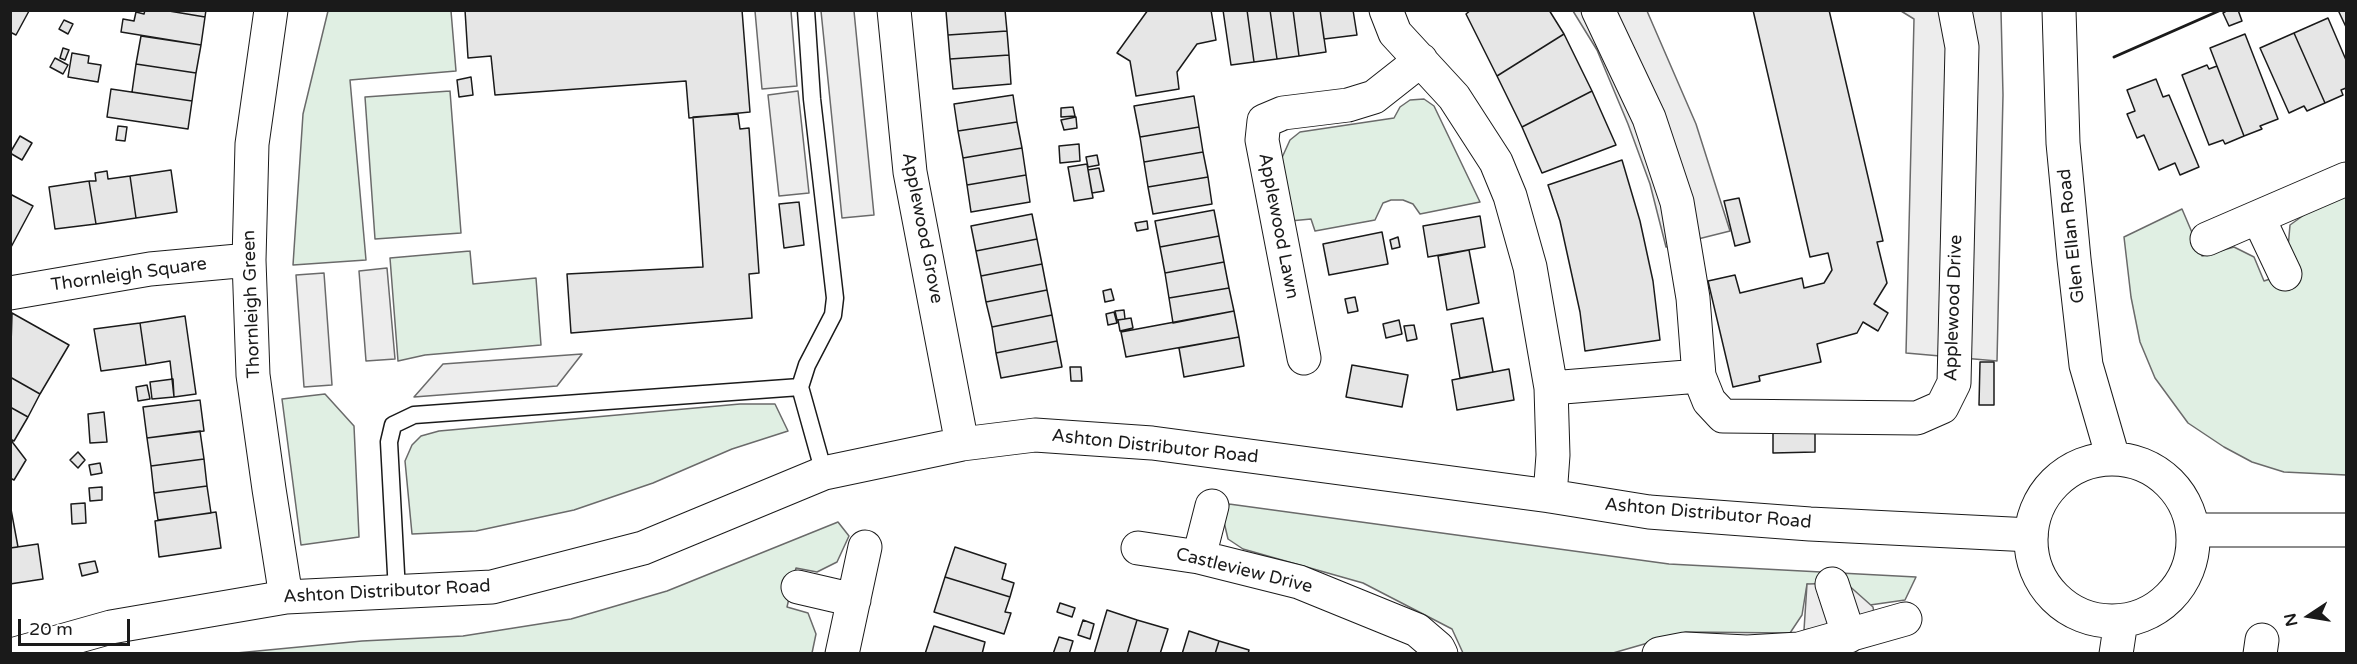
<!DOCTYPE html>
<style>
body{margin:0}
#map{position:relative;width:2357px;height:664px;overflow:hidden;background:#fff;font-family:"Varela Round",sans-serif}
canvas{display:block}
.frame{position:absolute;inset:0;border:12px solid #1a1a1a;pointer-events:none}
.north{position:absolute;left:2279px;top:586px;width:60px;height:60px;-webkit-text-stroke:4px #fff;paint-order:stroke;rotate:258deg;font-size:16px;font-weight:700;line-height:24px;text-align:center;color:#1a1a1a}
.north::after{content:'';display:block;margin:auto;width:21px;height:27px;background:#1a1a1a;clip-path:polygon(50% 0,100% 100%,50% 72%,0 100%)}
.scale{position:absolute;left:18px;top:619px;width:112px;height:27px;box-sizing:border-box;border:3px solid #1a1a1a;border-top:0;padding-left:8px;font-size:18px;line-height:21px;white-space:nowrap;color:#1a1a1a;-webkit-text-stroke:4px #fff;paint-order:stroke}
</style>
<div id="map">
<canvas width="2357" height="664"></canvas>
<div class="frame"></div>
<div class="north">N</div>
<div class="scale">20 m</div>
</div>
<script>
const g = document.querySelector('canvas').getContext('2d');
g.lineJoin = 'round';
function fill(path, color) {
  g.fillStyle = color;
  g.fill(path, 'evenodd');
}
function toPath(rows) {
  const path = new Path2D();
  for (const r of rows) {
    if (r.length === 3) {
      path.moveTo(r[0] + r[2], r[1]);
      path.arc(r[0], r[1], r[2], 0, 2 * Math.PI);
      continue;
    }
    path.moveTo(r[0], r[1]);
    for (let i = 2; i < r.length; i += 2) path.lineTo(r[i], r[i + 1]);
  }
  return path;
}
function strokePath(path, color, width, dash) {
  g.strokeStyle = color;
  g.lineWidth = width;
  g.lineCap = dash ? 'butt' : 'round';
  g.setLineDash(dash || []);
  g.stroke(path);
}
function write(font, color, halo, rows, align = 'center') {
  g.font = font + ' "Varela Round",sans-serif';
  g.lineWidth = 4.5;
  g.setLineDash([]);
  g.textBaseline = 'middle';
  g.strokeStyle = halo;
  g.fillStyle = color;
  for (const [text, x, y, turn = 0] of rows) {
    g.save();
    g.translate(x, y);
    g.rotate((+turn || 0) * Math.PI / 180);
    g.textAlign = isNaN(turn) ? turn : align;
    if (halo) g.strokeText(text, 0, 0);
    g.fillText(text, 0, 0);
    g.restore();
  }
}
const green = toPath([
 [328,11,451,11,456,71,350,80,366,260,293,265,303,114,328,11],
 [450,91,461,233,375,239,365,97,450,91],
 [1424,99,1434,106,1480,202,1420,214,1413,204,1403,200,1391,200,1383,203,1375,220,1315,231,1311,219,1290,221,1280,162,1290,140,1300,132,1394,118,1400,107,1410,100,1424,99],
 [2346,193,2346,475,2284,472,2252,462,2224,447,2188,423,2155,378,2140,342,2131,297,2124,237,2182,209,2202,256,2234,247,2254,257,2264,281,2294,271,2288,248,2290,225,2315,207,2346,193],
 [470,251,473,284,536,278,541,345,425,355,398,361,390,258,470,251],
 [325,394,354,426,359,537,301,545,282,399,325,394],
 [740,404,775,404,788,431,732,449,653,483,574,510,476,531,412,534,405,461,412,445,421,436,439,431,740,404],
 [1229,504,1669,564,1916,577,1905,600,1870,605,1807,584,1802,615,1790,633,1686,632,1613,653,1463,653,1452,629,1363,583,1243,549,1228,539,1224,522,1229,504],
 [838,522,849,536,837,562,817,572,796,568,787,607,808,613,816,634,812,653,226,654,362,641,463,636,571,619,667,591,838,522]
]);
fill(green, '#e0efe3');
strokePath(green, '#6a6a6a', 1.5);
const parking = toPath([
 [755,11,791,11,797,86,762,89,755,11],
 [821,11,854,11,874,215,842,218,821,11],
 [1573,11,1647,11,1696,124,1730,231,1666,247,1650,184,1628,124,1597,50,1573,11],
 [1901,11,2001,11,2003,95,1997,361,1906,353,1914,19,1901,11],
 [798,91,809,193,779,196,768,95,798,91],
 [387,268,395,359,366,361,359,271,387,268],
 [324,273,332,385,304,387,296,275,324,273],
 [582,354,557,386,414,397,443,364,582,354],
 [1846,583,1873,607,1875,619,1804,630,1807,584,1846,583]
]);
fill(parking, '#ededed');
strokePath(parking, '#6a6a6a', 1.5);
const building = toPath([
 [10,10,29,11,16,35,10,32,10,10],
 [145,10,163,10,205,17,201,45,121,32,123,19,134,21,136,12,144,14,145,10],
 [163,10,206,10,205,17,163,10],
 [465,10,742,10,750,112,689,118,686,81,495,95,491,56,468,58,465,10],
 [1005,10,1007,31,948,35,946,11,1005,10],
 [1148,10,1211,10,1216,40,1197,44,1177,72,1179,89,1136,96,1130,61,1117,53,1148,10],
 [1223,10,1247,10,1254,62,1231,65,1223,10],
 [1247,10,1270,10,1277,59,1254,62,1247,10],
 [1270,10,1293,10,1299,56,1277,59,1270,10],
 [1293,10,1320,10,1326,52,1299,56,1293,10],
 [1320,10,1353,10,1357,35,1324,39,1320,10],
 [1471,10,1549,10,1564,34,1497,76,1466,14,1471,10],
 [1753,10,1829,10,1883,241,1877,242,1887,283,1874,304,1888,313,1878,331,1863,322,1857,333,1817,344,1821,362,1759,376,1760,381,1733,387,1708,281,1735,275,1740,293,1802,278,1804,288,1824,283,1832,270,1828,253,1810,257,1753,10],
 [2228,10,2238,10,2242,21,2229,26,2223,13,2228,10],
 [2338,10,2346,10,2346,27,2338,10],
 [2328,18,2346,60,2346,88,2341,90,2343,95,2325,103,2294,33,2328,18],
 [64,20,73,24,68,34,59,29,64,20],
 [1007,31,1009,55,950,59,948,35,1007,31],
 [2294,33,2325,103,2307,111,2304,106,2289,113,2260,48,2294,33],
 [1564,34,1592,91,1522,127,1497,76,1564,34],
 [2245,34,2278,119,2260,126,2262,129,2244,136,2210,48,2245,34],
 [141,36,201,45,196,73,136,64,141,36],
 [63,48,69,50,65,60,60,58,63,48],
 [72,53,89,56,88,63,101,65,98,82,68,77,72,53],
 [1009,55,1011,84,953,89,950,59,1009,55],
 [55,58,68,65,63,74,50,67,55,58],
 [136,64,196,73,192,101,132,92,136,64],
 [2207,65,2209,69,2217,66,2244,136,2225,144,2223,140,2209,145,2182,75,2207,65],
 [471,77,473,95,459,97,457,80,471,77],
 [2156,79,2163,97,2169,95,2199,167,2180,175,2175,163,2159,170,2144,135,2137,138,2127,114,2135,111,2127,90,2156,79],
 [111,89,192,101,188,129,107,117,111,89],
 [1592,91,1616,145,1542,173,1522,127,1592,91],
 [1013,95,1017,122,958,131,954,104,1013,95],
 [1194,96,1199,127,1140,137,1134,106,1194,96],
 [1073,107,1075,116,1061,117,1061,108,1073,107],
 [738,114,740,129,749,128,759,273,749,274,752,318,571,333,567,274,703,267,693,117,738,114],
 [1076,117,1077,128,1064,130,1061,120,1076,117],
 [1017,122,1022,148,963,158,958,131,1017,122],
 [118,126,127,127,125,141,116,140,118,126],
 [1199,127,1203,152,1144,162,1140,137,1199,127],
 [20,136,32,143,22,160,10,153,20,136],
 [1079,144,1080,161,1060,163,1059,146,1079,144],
 [1022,148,1026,175,967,185,963,158,1022,148],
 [1203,152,1208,177,1148,187,1144,162,1203,152],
 [1097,155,1099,165,1088,167,1086,157,1097,155],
 [1622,160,1640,221,1653,281,1660,340,1585,351,1580,312,1560,221,1548,185,1622,160],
 [1087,164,1093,198,1074,201,1068,167,1087,164],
 [1099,168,1104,191,1092,193,1088,170,1099,168],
 [171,170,177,212,136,218,130,176,171,170],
 [107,171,108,179,130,176,136,218,96,224,89,181,96,181,95,173,107,171],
 [1026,175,1030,202,971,212,967,185,1026,175],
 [1208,177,1212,204,1153,214,1148,187,1208,177],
 [89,181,96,224,55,229,49,187,89,181],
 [10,194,33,206,10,249,10,194],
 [1739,198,1750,242,1735,246,1724,201,1739,198],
 [799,202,804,245,784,248,779,204,799,202],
 [1214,210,1219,236,1160,247,1155,221,1214,210],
 [1032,214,1037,239,976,251,971,226,1032,214],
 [1480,216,1485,247,1428,257,1423,226,1480,216],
 [1147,221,1148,229,1137,231,1135,223,1147,221],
 [1382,232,1388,264,1329,275,1323,244,1382,232],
 [1219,236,1224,262,1165,273,1160,247,1219,236],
 [1398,237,1400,247,1392,249,1390,240,1398,237],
 [1037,239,1042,264,981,276,976,251,1037,239],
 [1469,250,1479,303,1447,310,1438,256,1469,250],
 [1224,262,1229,288,1169,298,1165,273,1224,262],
 [1042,264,1047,290,986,302,981,276,1042,264],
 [1229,288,1234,311,1173,323,1169,298,1229,288],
 [1111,289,1114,300,1105,302,1103,291,1111,289],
 [1047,290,1052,315,992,327,986,302,1047,290],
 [1355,297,1358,311,1348,313,1345,299,1355,297],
 [1124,310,1125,319,1117,320,1115,311,1124,310],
 [1234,311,1239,337,1126,357,1121,332,1234,311],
 [1114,312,1117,323,1108,325,1106,314,1114,312],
 [12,313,69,345,40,394,10,377,12,313],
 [1052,315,1057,341,996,353,992,327,1052,315],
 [185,316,196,394,174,397,170,361,146,365,140,323,185,316],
 [1131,318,1133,328,1120,331,1118,320,1131,318],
 [1483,318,1493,372,1460,378,1451,324,1483,318],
 [1399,320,1402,334,1386,338,1383,324,1399,320],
 [140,323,146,365,101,371,94,329,140,323],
 [1414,325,1417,339,1407,341,1404,326,1414,325],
 [1239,337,1244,366,1184,377,1179,348,1239,337],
 [1057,341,1062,367,1001,378,996,353,1057,341],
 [1980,362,1994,362,1994,405,1979,405,1980,362],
 [1352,365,1408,375,1402,407,1346,397,1352,365],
 [1070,367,1081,367,1082,381,1071,381,1070,367],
 [1509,369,1514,400,1457,410,1452,380,1509,369],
 [10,377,40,394,28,417,10,407,10,377],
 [173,379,174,397,152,399,150,382,173,379],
 [147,385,150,399,138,401,136,387,147,385],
 [200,400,204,431,147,438,143,407,200,400],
 [10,407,28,417,14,441,10,439,10,407],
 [104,412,107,442,90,443,88,414,104,412],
 [200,431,204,459,151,466,147,438,200,431],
 [1773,433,1815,433,1815,452,1773,453,1773,433],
 [10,439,26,460,14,480,10,478,10,439],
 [78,452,85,460,78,468,70,460,78,452],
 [204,459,207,486,154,493,151,466,204,459],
 [100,463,102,473,91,475,89,465,100,463],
 [207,486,211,513,158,520,154,493,207,486],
 [102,487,102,500,90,501,89,488,102,487],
 [85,503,86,523,72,524,71,504,85,503],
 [10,504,18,547,10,548,10,504],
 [216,512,221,548,159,557,155,521,216,512],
 [38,544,43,579,10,584,10,548,38,544],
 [955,547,1006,564,1002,579,1014,583,1010,597,945,577,955,547],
 [95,561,98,572,82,576,79,564,95,561],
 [945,577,1010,597,1005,612,1011,613,1004,634,934,612,945,577],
 [1060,603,1075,608,1072,617,1057,612,1060,603],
 [1107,610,1137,620,1127,654,1094,654,1107,610],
 [1083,620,1094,624,1090,639,1078,635,1083,620],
 [1137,620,1168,629,1160,654,1127,654,1137,620],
 [934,626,985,642,982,654,925,654,934,626],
 [1189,631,1219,641,1215,654,1182,654,1189,631],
 [1059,637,1073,641,1069,654,1053,654,1059,637],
 [1219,641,1249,650,1248,654,1215,654,1219,641]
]);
fill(building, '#e6e6e6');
strokePath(building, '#1a1a1a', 1.5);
const service = toPath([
 [806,10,812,99,835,298,833,315,807,365,800,387,824,473],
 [397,592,389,442,393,425,414,415,800,387]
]);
const minor = toPath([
 [271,10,252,144,249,260,253,375,269,489,286,597],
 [894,10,910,172,962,444],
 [1386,10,1395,33,1454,97,1496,162,1510,196,1530,267,1551,388,1553,455,1550,496],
 [1598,10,1649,118,1677,202,1693,298,1699,376,1709,401,1723,416,1917,418,1942,407,1954,383,1962,47,1955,10],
 [2258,217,2285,274],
 [2207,239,2346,179],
 [10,293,150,269,249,260],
 [1304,358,1262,140,1264,121,1283,113,1348,105,1374,97,1421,60],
 [1551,388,1699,376],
 [1138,548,1199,557,1299,582,1417,630,1438,648,1441,654],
 [1199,557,1212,506],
 [1832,584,1849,636],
 [798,587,854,600],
 [15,654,111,627,286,597,492,587,643,548,824,473,962,444,1035,435,1152,443,1550,496,1649,512,1810,524,2031,535],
 [842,654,865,547],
 [1659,654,1685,649,1747,652,1799,649,1905,619],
 [2260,654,2262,640]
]);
const tertiary = toPath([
 [2059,10,2063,143,2074,259,2086,365,2113,458],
 [2112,540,81],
 [2193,530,2346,530],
 [2116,654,2121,621]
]);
strokePath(service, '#1a1a1a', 19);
strokePath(minor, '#1a1a1a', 35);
strokePath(tertiary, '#1a1a1a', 35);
strokePath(service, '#fff', 16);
strokePath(minor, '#fff', 33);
strokePath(tertiary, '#fff', 33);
strokePath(toPath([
 [2114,57,2221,10]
]), '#1a1a1a', 3);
write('18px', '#1a1a1a', '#fff', [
 ["Applewood Lawn",1278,226,79],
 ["Applewood Grove",922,228,79],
 ["Glen Ellan Road",2072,236,-96],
 ["Thornleigh Square",129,275,-8],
 ["Thornleigh Green",252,304,-92],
 ["Applewood Drive",1954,308,-88],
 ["Ashton Distributor Road",1155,447,6],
 ["Ashton Distributor Road",1708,514,5],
 ["Castleview Drive",1244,571,14],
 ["Ashton Distributor Road",387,592,-3]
]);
</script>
